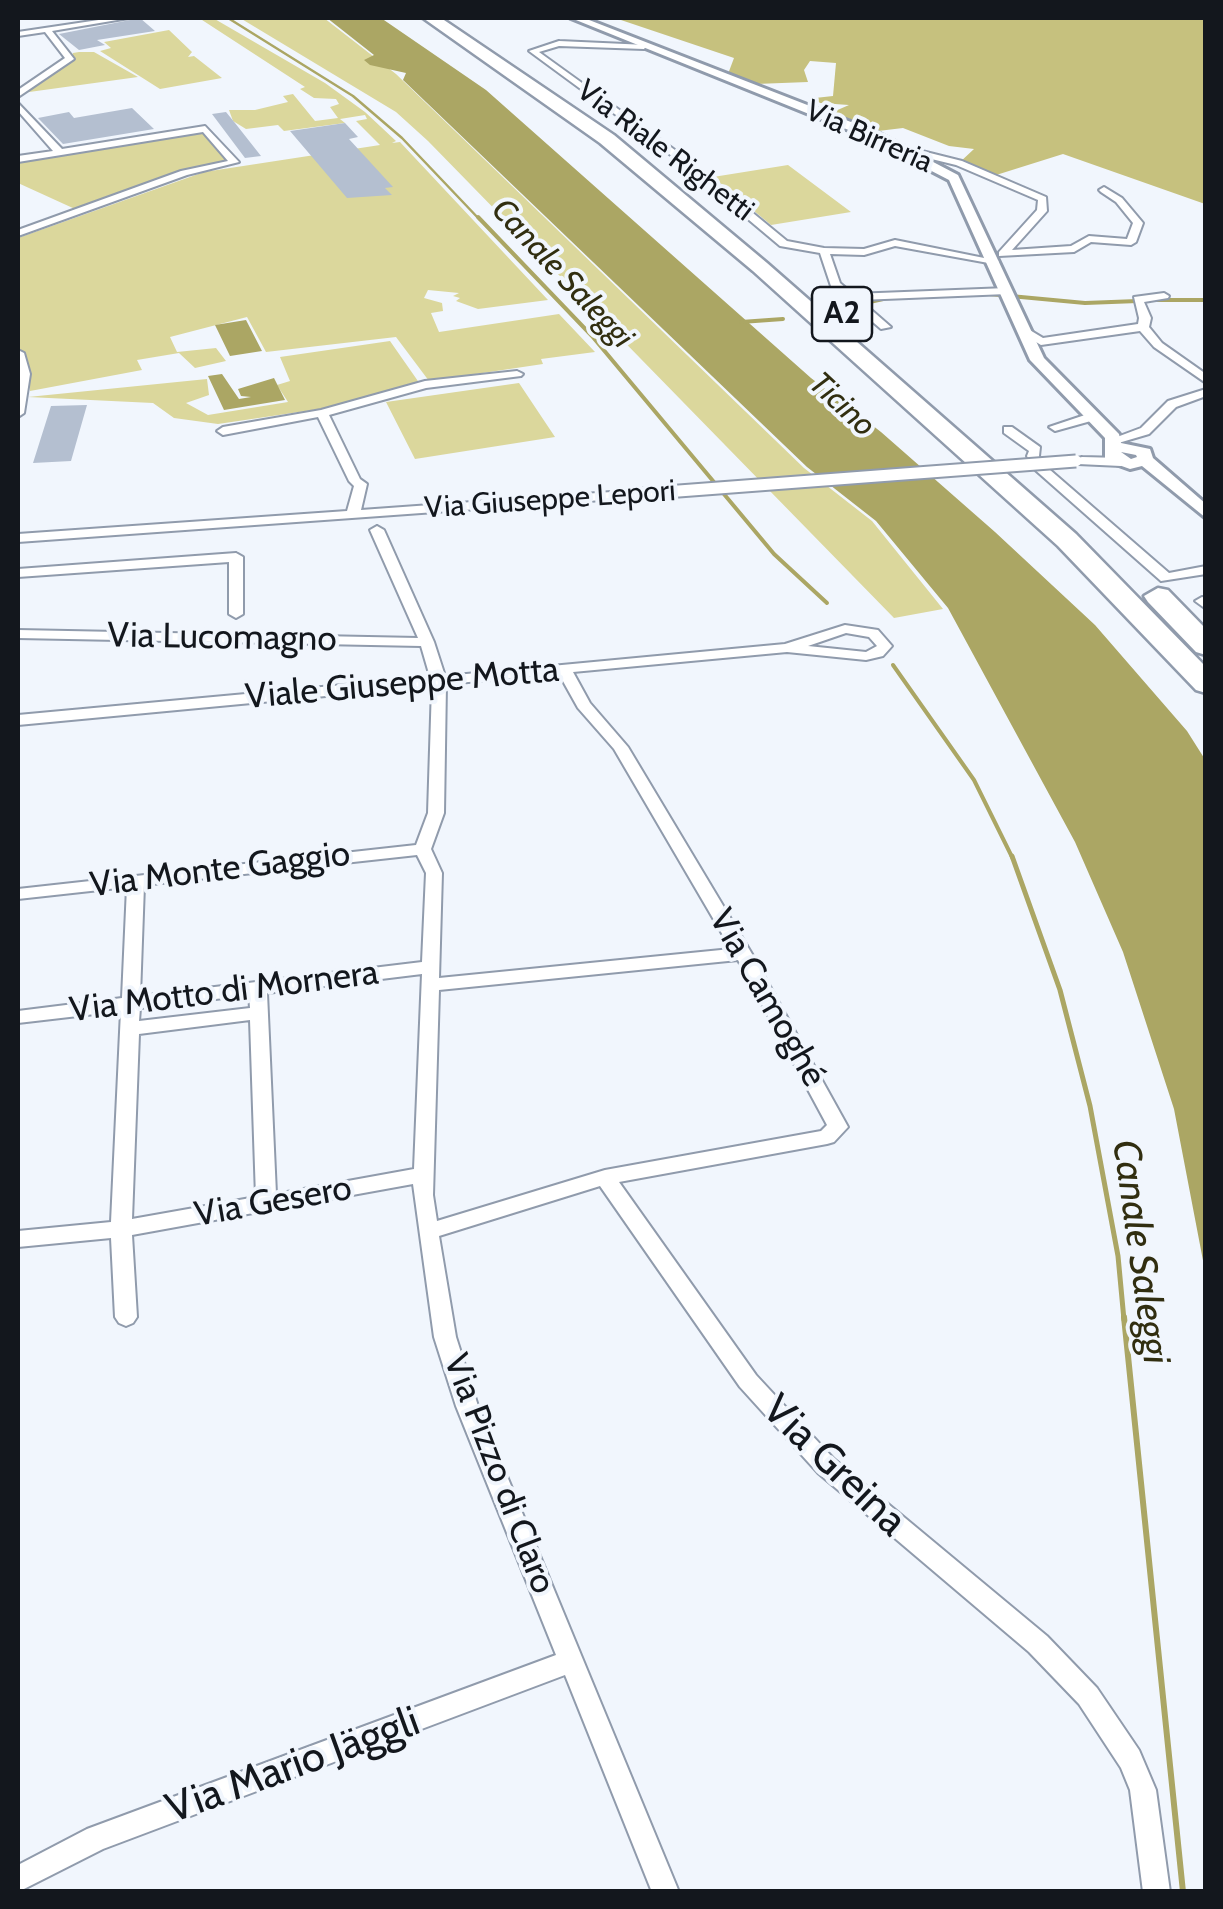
<!DOCTYPE html>
<meta charset="utf-8">
<style>
body{margin:0}
#map{position:relative;width:1223px;height:1909px;overflow:hidden;background:#f1f6fd;font-family:Cabin,sans-serif}
canvas{display:block}
.frame{position:absolute;inset:0;border:20px solid #13171d;pointer-events:none}
</style>
<div id="map">
<canvas width="1223" height="1909"></canvas>
<div class="frame"></div>
</div>
<script>
const g = document.querySelector('canvas').getContext('2d');
g.lineJoin = 'round';
function fill(path, color) {
  g.fillStyle = color;
  g.fill(path, 'evenodd');
}
function toPath(rows) {
  const path = new Path2D();
  for (const r of rows) {
    path.moveTo(r[0], r[1]);
    for (let i = 2; i < r.length; i += 2) path.lineTo(r[i], r[i + 1]);
  }
  return path;
}
function strokePath(path, color, width, dash) {
  g.strokeStyle = color;
  g.lineWidth = width;
  g.lineCap = dash ? 'butt' : 'round';
  g.setLineDash(dash || []);
  g.stroke(path);
}
function write(font, color, halo, rows, align = 'center') {
  g.font = font + ' Cabin,sans-serif';
  g.lineWidth = 8;
  g.setLineDash([]);
  g.textBaseline = 'middle';
  g.strokeStyle = halo;
  g.fillStyle = color;
  for (const [text, x, y, turn = 0] of rows) {
    g.save();
    g.translate(x, y);
    g.rotate((+turn || 0) * Math.PI / 180);
    g.textAlign = isNaN(turn) ? turn : align;
    if (halo) g.strokeText(text, 0, 0);
    g.fillText(text, 0, 0);
    g.restore();
  }
}
fill(toPath([
 [199,18,213,18,325,83,365,112,396,141,392,143,400,142,548,300,478,309,456,301,460,298,453,296,459,293,428,290,424,298,442,303,443,311,431,313,439,332,559,314,595,352,541,359,543,364,429,381,396,337,266,352,247,317,170,337,177,352,216,348,226,361,195,368,179,353,137,360,142,370,30,391,26,361,18,345,18,238,204,172,380,145,356,121,367,119,365,115,340,119,345,123,284,131,278,125,246,129,233,121,229,110,255,110,288,102,283,96,293,94,315,121,338,118,330,107,339,104,336,99,314,98,300,89,305,87],
 [240,18,324,18,396,74,804,468,872,521,943,609,894,618,428,141,396,112],
 [169,30,192,52,188,57,194,56,222,78,160,89,100,51,111,48,104,42],
 [79,52,94,52,138,77,22,93,70,63,73,53],
 [198,131,209,137,229,162,189,170,75,209,18,183,18,161,27,158],
 [788,165,851,212,771,225,713,177],
 [390,341,420,384,326,408,218,424,174,418,153,403,28,397,207,379,209,395,186,403,208,415,288,402,277,385,290,381,280,357],
 [519,383,555,437,415,459,386,402]
]), '#dbd79c');
fill(toPath([
 [615,18,1205,18,1205,204,1063,154,993,176,959,163,974,149,949,146,903,128,878,131,833,112,849,105,820,103,815,98,833,96,836,63,810,61,804,70,808,82,756,84,728,74,734,58]
]), '#c6c17e');
fill(toPath([
 [327,18,381,18,486,90,811,378,881,432,995,532,1095,625,1187,731,1206,761,1205,1271,1174,1109,1123,952,1075,842,948,608,876,521,807,467,403,80,406,73,370,65,364,60,374,55],
 [246,320,262,351,230,356,215,325],
 [222,374,239,399,251,397,241,396,238,389,274,378,285,400,224,410,208,376]
]), '#aba664');
strokePath(toPath([
 [228,18,353,96,402,138,480,220]
]), '#aba664', 2.5);
strokePath(toPath([
 [478,217,592,336,774,554,827,603],
 [989,294,1085,303,1138,301],
 [1149,300,1206,300],
 [861,304,883,299],
 [741,322,783,319],
 [893,665,974,780,1013,859]
]), '#aba664', 4);
strokePath(toPath([
 [1012,856,1060,990,1090,1106,1118,1256,1124,1320]
]), '#aba664', 5);
strokePath(toPath([
 [1124,1317,1183,1892]
]), '#aba664', 6);
fill(toPath([
 [140,18,155,31,97,40,105,45,79,50,59,34],
 [132,108,154,129,63,144,38,118,69,112,74,118],
 [226,112,235,123,261,156,245,158,212,114],
 [345,123,358,137,349,139,393,187,385,188,392,195,347,198,290,131],
 [87,405,71,461,33,463,51,406]
]), '#b4bfd0');
const minor = toPath([
 [112,18,129,18,52,31,74,59,18,97,18,90,65,58,45,32,18,36,18,32,112,18],
 [559,41,647,45,644,49,559,46,539,52,686,158,787,241,824,248,864,249,895,240,999,261,994,264,895,246,864,255,830,254,840,283,853,294,1007,288,1012,291,1007,294,860,300,891,327,881,329,831,286,820,253,780,246,680,162,529,51,559,41],
 [18,103,62,149,205,126,239,162,187,175,18,236,18,230,181,171,228,161,203,132,18,162,18,156,53,151,18,111,18,103],
 [906,147,962,161,1046,197,1047,211,1012,250,1071,246,1089,236,1127,239,1133,223,1116,202,1101,192,1099,190,1104,187,1122,198,1143,223,1136,242,1131,245,1091,242,1074,252,999,256,999,252,1037,210,1038,200,956,165,903,152,903,148,906,147],
 [1164,293,1169,296,1168,298,1144,302,1151,318,1149,327,1162,343,1206,374,1206,383,1154,347,1140,331,1041,345,1018,331,1028,329,1043,338,1138,324,1139,318,1134,297,1164,293],
 [18,350,24,353,30,374,24,413,18,417,18,350],
 [517,371,523,374,521,376,426,388,329,415,360,479,367,484,361,510,639,490,644,491,644,497,18,542,18,534,347,511,354,486,349,481,318,417,223,435,217,431,223,427,321,410,425,381,517,371],
 [1206,389,1206,396,1176,407,1149,434,1115,444,1109,440,1141,428,1168,401,1206,389],
 [1094,412,1098,413,1098,419,1055,431,1049,427,1094,412],
 [1004,427,1012,427,1040,447,1039,456,1042,463,1169,573,1206,566,1206,574,1161,581,1033,468,1027,456,1029,451,1004,433,1004,427],
 [1082,457,1121,458,1127,462,1121,466,1078,464,1078,458,1082,457],
 [377,526,384,530,434,642,445,676,785,644,845,625,878,630,892,646,883,656,866,660,787,652,573,672,590,703,628,747,752,954,848,1127,834,1142,827,1144,619,1182,756,1375,834,1459,1047,1636,1097,1688,1139,1750,1156,1790,1170,1892,1143,1892,1130,1790,1121,1768,1079,1704,1029,1652,818,1473,740,1387,600,1186,439,1236,456,1337,478,1406,679,1892,652,1892,565,1675,103,1849,18,1892,18,1865,87,1829,556,1655,456,1406,434,1337,413,1184,132,1235,137,1317,133,1323,126,1326,119,1323,115,1317,111,1238,18,1247,18,1231,111,1222,121,1011,18,1023,18,1011,122,998,127,887,18,899,18,889,416,845,428,813,432,686,18,725,18,715,430,677,421,646,18,638,18,630,418,638,370,530,377,526],
 [846,633,869,637,877,646,866,652,808,646,846,633],
 [559,674,578,708,614,749,731,949,439,978,442,873,431,849,444,813,446,684,559,674],
 [417,855,426,873,422,962,140,996,144,885,417,855],
 [738,960,827,1125,821,1131,605,1170,437,1221,433,1195,439,990,738,960],
 [422,974,414,1169,276,1194,267,993,422,974],
 [249,995,250,1008,139,1021,140,1008,249,995],
 [250,1020,256,1197,132,1219,139,1034,250,1020],
 [236,553,243,557,243,614,236,618,229,614,229,562,18,577,18,569,236,553],
 [1202,597,1206,598,1206,609,1195,601,1202,597]
]);
const tertiary = toPath([
 [571,18,584,18,874,131,958,175,1044,358,1119,434,1121,443,1150,449,1153,458,1206,504,1206,518,1142,466,1130,469,1105,460,1105,438,1030,360,949,180,866,137,571,18],
 [1121,452,1136,455,1137,457,1131,459,1121,452]
]);
const motorway = toPath([
 [423,18,441,18,614,135,767,263,1076,534,1206,667,1206,693,1196,690,1058,546,753,271,600,143,423,18],
 [1158,588,1168,590,1206,629,1206,655,1196,652,1148,602,1144,596,1158,588]
]);
strokePath(minor, '#909bac', 4);
strokePath(tertiary, '#909bac', 6);
strokePath(motorway, '#909bac', 5);
fill(minor, '#fff');
fill(tertiary, '#fff');
fill(motorway, '#fff');
const minorBridge = toPath([
 [639,494,1076,461]
]);
strokePath(minorBridge, '#909bac', 15, []);
strokePath(minorBridge, '#fff', 11);
write('30px', '#13171d', '#f1f6fd', [
 ["Via Birreria",869,137,24],
 ["Via Riale Righetti",665,151,37],
 ["Via Giuseppe Lepori",550,500,-4]
]);
write('italic 32px', '#312e10', '#f1f6fd', [
 ["Canale Saleggi",562,274,47],
 ["Ticino",842,405,43]
]);
for (const [x, y, w] of [
 [842,314,60]
]) {
  const box = new Path2D();
  box.roundRect(x - w / 2, y - 27, w, 54, 8);
  g.fillStyle = '#f1f6fd';
  g.fill(box);
  strokePath(box, '#13171d', 2.5);
}
write('bold 32px', '#13171d', null, [
 ["A2",842,314]
]);
write('35px', '#13171d', '#f1f6fd', [
 ["Via Lucomagno",222,638,1],
 ["Viale Giuseppe Motta",402,684,-5],
 ["Via Monte Gaggio",220,870,-7],
 ["Via Motto di Mornera",224,992,-7],
 ["Via Camoghé",767,998,60],
 ["Via Gesero",273,1202,-10],
 ["Via Pizzo di Claro",499,1474,69]
]);
write('italic 38px', '#312e10', '#f1f6fd', [
 ["Canale Saleggi",1140,1252,82]
]);
write('42px', '#13171d', '#f1f6fd', [
 ["Via Greina",834,1466,44],
 ["Via Mario Jäggli",293,1766,-20]
]);
</script>
